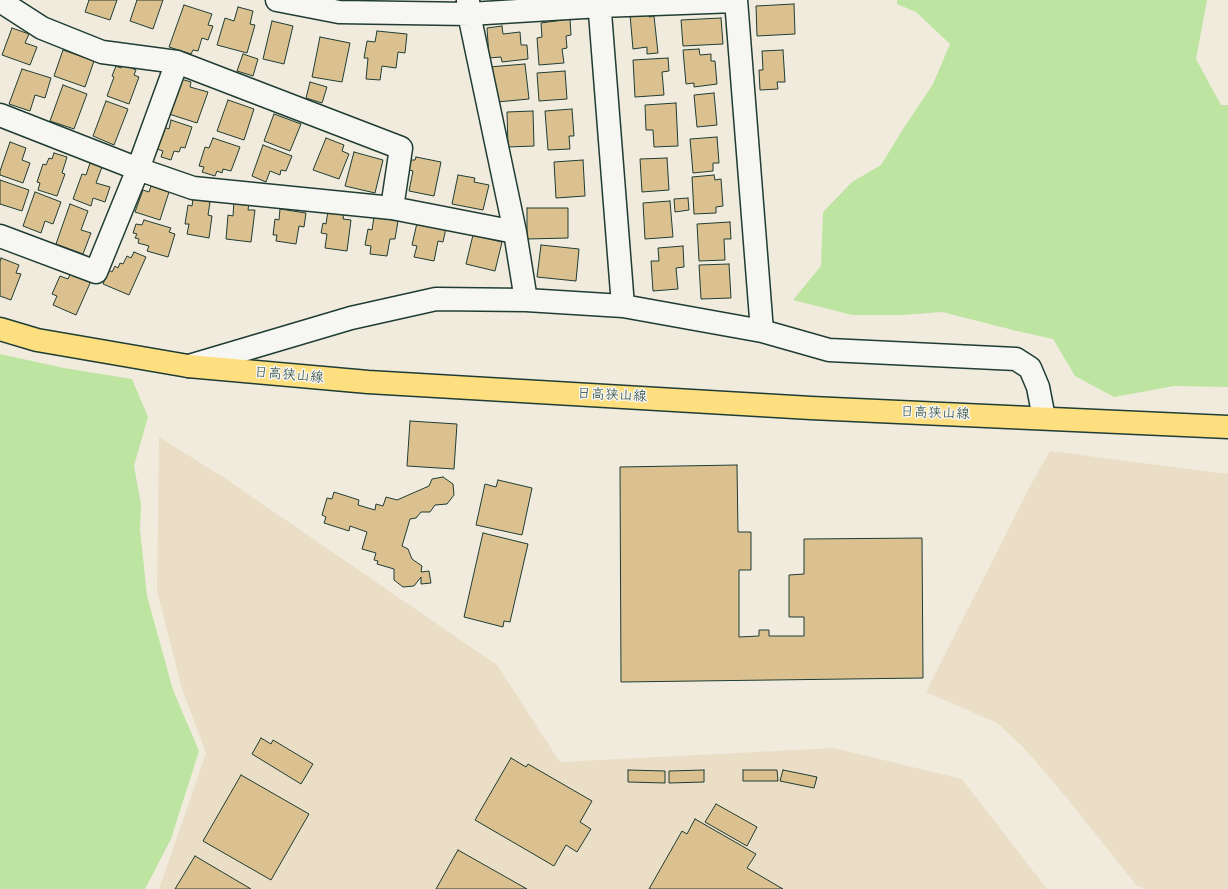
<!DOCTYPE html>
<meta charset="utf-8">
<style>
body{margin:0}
canvas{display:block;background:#f1ebde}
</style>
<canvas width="1228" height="889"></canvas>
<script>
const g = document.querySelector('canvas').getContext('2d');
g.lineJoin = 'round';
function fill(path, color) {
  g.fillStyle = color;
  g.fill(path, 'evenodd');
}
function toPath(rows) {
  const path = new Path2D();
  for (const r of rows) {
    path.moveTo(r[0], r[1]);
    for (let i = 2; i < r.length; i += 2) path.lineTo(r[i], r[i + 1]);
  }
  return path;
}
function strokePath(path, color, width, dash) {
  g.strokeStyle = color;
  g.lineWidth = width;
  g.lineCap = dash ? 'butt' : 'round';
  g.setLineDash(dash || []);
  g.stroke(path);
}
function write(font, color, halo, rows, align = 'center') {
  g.font = font + ' Delius,"Klee One",sans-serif';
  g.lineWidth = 3;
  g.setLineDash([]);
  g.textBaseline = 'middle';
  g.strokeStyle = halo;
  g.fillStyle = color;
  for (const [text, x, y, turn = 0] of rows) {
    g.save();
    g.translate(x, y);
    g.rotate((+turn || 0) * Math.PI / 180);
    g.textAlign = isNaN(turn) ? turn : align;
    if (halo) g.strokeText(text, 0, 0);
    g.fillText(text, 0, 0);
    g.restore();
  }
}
fill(toPath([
 [159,437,226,479,497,665,560,762,834,748,962,779,1047,889,159,889,206,753,182,689,157,591],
 [1050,451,1228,474,1228,889,1146,889,1136,885,1066,797,1024,748,997,723,926,692,1029,488]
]), '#eadec7');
fill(toPath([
 [897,0,1207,0,1196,59,1221,105,1228,105,1228,387,1174,386,1114,397,1075,376,1053,339,1017,331,942,312,902,315,852,315,793,300,821,266,823,212,852,182,881,165,905,126,933,84,950,44,916,12,897,4],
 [0,354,64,368,132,379,148,417,134,466,141,504,140,529,147,596,173,690,199,751,171,839,145,889,0,889]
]), '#bde5a1');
const building = toPath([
 [89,0,117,0,110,20,85,12,89,0],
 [137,0,163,0,153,29,130,21,137,0],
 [794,4,795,34,757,36,756,6,794,4],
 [184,5,212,14,208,25,213,26,208,40,202,38,198,51,193,50,191,54,169,47,184,5],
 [238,7,253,11,250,24,255,25,247,53,217,45,225,18,234,21,238,7],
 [649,13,649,17,654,16,658,53,647,54,647,47,633,49,630,15,649,13],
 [721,18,723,44,683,46,681,20,721,18],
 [570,19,571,35,566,36,567,48,562,49,564,63,539,65,537,38,542,37,541,23,570,19],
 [272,21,293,26,284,64,263,59,272,21],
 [502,26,503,34,520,32,521,45,527,45,528,59,502,62,501,57,489,58,487,28,502,26],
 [12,28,29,34,25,43,37,47,30,65,2,55,12,28],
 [377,31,407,34,405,53,398,52,396,68,382,66,380,80,366,79,368,58,364,58,367,41,375,42,377,31],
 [320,37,350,43,342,82,312,77,320,37],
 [699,49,700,55,711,54,711,61,715,61,717,84,694,87,694,83,686,84,683,50,699,49],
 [63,50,94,61,85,87,54,76,63,50],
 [783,50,785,82,777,82,778,89,760,90,759,70,763,70,762,51,783,50],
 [243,54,258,59,253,76,237,71,243,54],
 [668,58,669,71,662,72,664,95,635,97,633,60,668,58],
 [122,64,136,70,134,75,139,77,129,104,107,96,114,77,112,76,116,66,121,68,122,64],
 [525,64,529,99,497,102,495,82,490,83,489,67,525,64],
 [22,69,51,78,45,98,35,95,30,111,9,104,22,69],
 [565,71,567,99,539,101,537,73,565,71],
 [181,79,191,82,190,87,208,92,197,123,169,114,181,79],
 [310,82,327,87,322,103,306,98,310,82],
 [63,85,87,94,74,129,50,121,63,85],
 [714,93,717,125,697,127,694,95,714,93],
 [228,100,254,109,244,140,217,131,228,100],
 [106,101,128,109,114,145,93,136,106,101],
 [676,103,678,146,654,147,653,130,646,130,645,105,676,103],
 [572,109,574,136,569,136,570,149,548,150,545,111,572,109],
 [533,111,534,146,508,147,507,112,533,111],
 [274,114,301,124,290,151,264,141,274,114],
 [171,120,192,127,185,148,181,147,179,152,174,151,171,160,161,157,163,151,157,149,164,127,169,129,171,120],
 [717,137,719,163,713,163,713,171,693,173,690,139,717,137],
 [213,138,240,147,231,171,223,169,222,173,217,171,215,176,202,172,204,167,199,166,205,147,209,148,213,138],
 [326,138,344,145,342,151,349,154,339,179,313,170,326,138],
 [10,142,26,148,22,160,30,163,23,183,0,175,0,171,10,142],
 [263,145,292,156,286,171,281,170,280,175,270,171,266,182,252,176,263,145],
 [354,152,383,160,375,193,345,186,354,152],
 [54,153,67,157,62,173,65,174,57,196,38,190,40,183,37,182,43,164,46,165,49,158,52,159,54,153],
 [416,157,441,162,434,196,409,191,413,171,409,170,411,160,415,160,416,157],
 [667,158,669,190,642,192,640,159,667,158],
 [583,160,585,196,556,198,554,162,583,160],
 [90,163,102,167,96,183,110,187,105,202,93,198,91,206,73,199,82,174,86,175,90,163],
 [458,175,475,178,474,182,489,185,483,210,452,204,458,175],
 [714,175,715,180,721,179,723,206,716,207,716,213,694,214,692,177,714,175],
 [0,180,29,190,22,211,0,204,0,180],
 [151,186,169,192,160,220,135,212,143,190,149,192,151,186],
 [35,192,61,202,53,224,45,221,41,233,23,226,35,192],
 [688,198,689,210,675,212,674,199,688,198],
 [193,199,210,202,208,215,212,216,209,238,187,234,189,224,185,224,188,205,192,206,193,199],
 [234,201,249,203,248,210,255,210,251,242,226,239,228,215,233,216,234,201],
 [670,201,673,237,645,239,643,203,670,201],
 [70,204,88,211,81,230,91,233,83,254,56,244,70,204],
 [527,208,568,208,568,238,527,239,527,208],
 [280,209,306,213,304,227,299,226,296,244,276,241,277,235,273,235,275,219,279,220,280,209],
 [328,211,344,213,343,219,351,220,347,251,325,248,327,234,321,233,323,223,326,224,328,211],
 [374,217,398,221,395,239,390,239,387,256,370,254,371,246,365,245,368,229,372,230,374,217],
 [144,220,171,228,169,232,175,234,168,257,147,251,149,246,138,243,139,239,135,238,137,234,133,233,136,224,142,225,144,220],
 [730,222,731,239,724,239,725,260,699,261,697,224,730,222],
 [417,223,446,228,443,242,438,241,434,261,414,257,417,246,412,245,417,223],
 [473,235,502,242,495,271,466,264,473,235],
 [541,245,579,249,576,281,537,277,541,245],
 [683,246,684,267,676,268,678,289,653,291,651,261,659,261,658,248,683,246],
 [134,252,146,257,129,295,103,284,109,270,112,272,115,266,118,268,120,263,123,264,127,256,131,258,134,252],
 [1,258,19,265,16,273,21,274,11,300,0,296,0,262,1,258],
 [729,264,731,298,701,299,699,265,729,264],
 [71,272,91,281,76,315,53,305,57,296,52,294,60,276,68,279,71,272],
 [410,421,457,424,454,469,407,466,410,421],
 [737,465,738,532,751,532,751,570,739,570,739,637,759,636,759,630,769,630,769,636,804,636,804,617,789,617,789,575,804,574,804,539,922,538,923,678,621,682,620,467,737,465],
 [443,477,453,484,454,495,447,504,435,505,430,512,421,512,416,518,410,519,402,546,408,549,412,559,422,566,421,572,429,571,431,583,421,584,421,577,414,586,403,587,394,580,394,569,377,564,378,561,374,560,376,553,362,549,367,532,350,526,349,531,324,523,326,517,322,515,327,498,332,499,334,492,359,500,358,505,375,510,376,504,383,506,386,497,397,500,429,486,432,479,443,477],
 [498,480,532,488,522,535,476,525,485,484,496,487,498,480],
 [483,533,528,544,510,622,504,621,503,627,464,617,483,533],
 [261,738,271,744,273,740,313,764,301,784,252,754,261,738],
 [511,758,526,767,528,764,592,801,580,822,591,829,577,852,566,845,554,866,475,820,511,758],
 [628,770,665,771,665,783,628,782,628,770],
 [704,770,704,782,669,783,669,771,704,770],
 [743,770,777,770,778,781,743,781,743,770],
 [783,770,817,777,814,788,780,781,783,770],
 [241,775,309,814,271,880,203,841,241,775],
 [716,804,757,827,747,846,705,822,716,804],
 [695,819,756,854,747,868,783,889,649,889,682,831,687,834,695,819],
 [458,850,527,889,436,889,458,850],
 [195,856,251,889,175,889,195,856]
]);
fill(building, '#dbc190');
strokePath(building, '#1f3d34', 1);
const minor = toPath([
 [277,0,339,12,469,14,600,6,736,1],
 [468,0,469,14,515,232,526,300],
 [599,0,623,306],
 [736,0,762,331],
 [0,1,42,28,102,52,177,62,401,148,392,208],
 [0,115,138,169,193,188,392,208,515,232],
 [0,236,96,272,138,169,177,62],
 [189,366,351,318,436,299,526,300,623,306,762,331,829,350,1016,359,1030,368,1038,387,1044,418]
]);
const major = toPath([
 [0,329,37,340,188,366,368,382,811,408,1228,427]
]);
strokePath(minor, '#1f3d34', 25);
strokePath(major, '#1f3d34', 25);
strokePath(minor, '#f6f6f2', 22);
strokePath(major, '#fedf80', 22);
write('14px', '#1f3d34', '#f6f6f2', [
 ["日高狭山線",289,375,5],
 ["日高狭山線",612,395,3],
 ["日高狭山線",935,413,2]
]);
</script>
